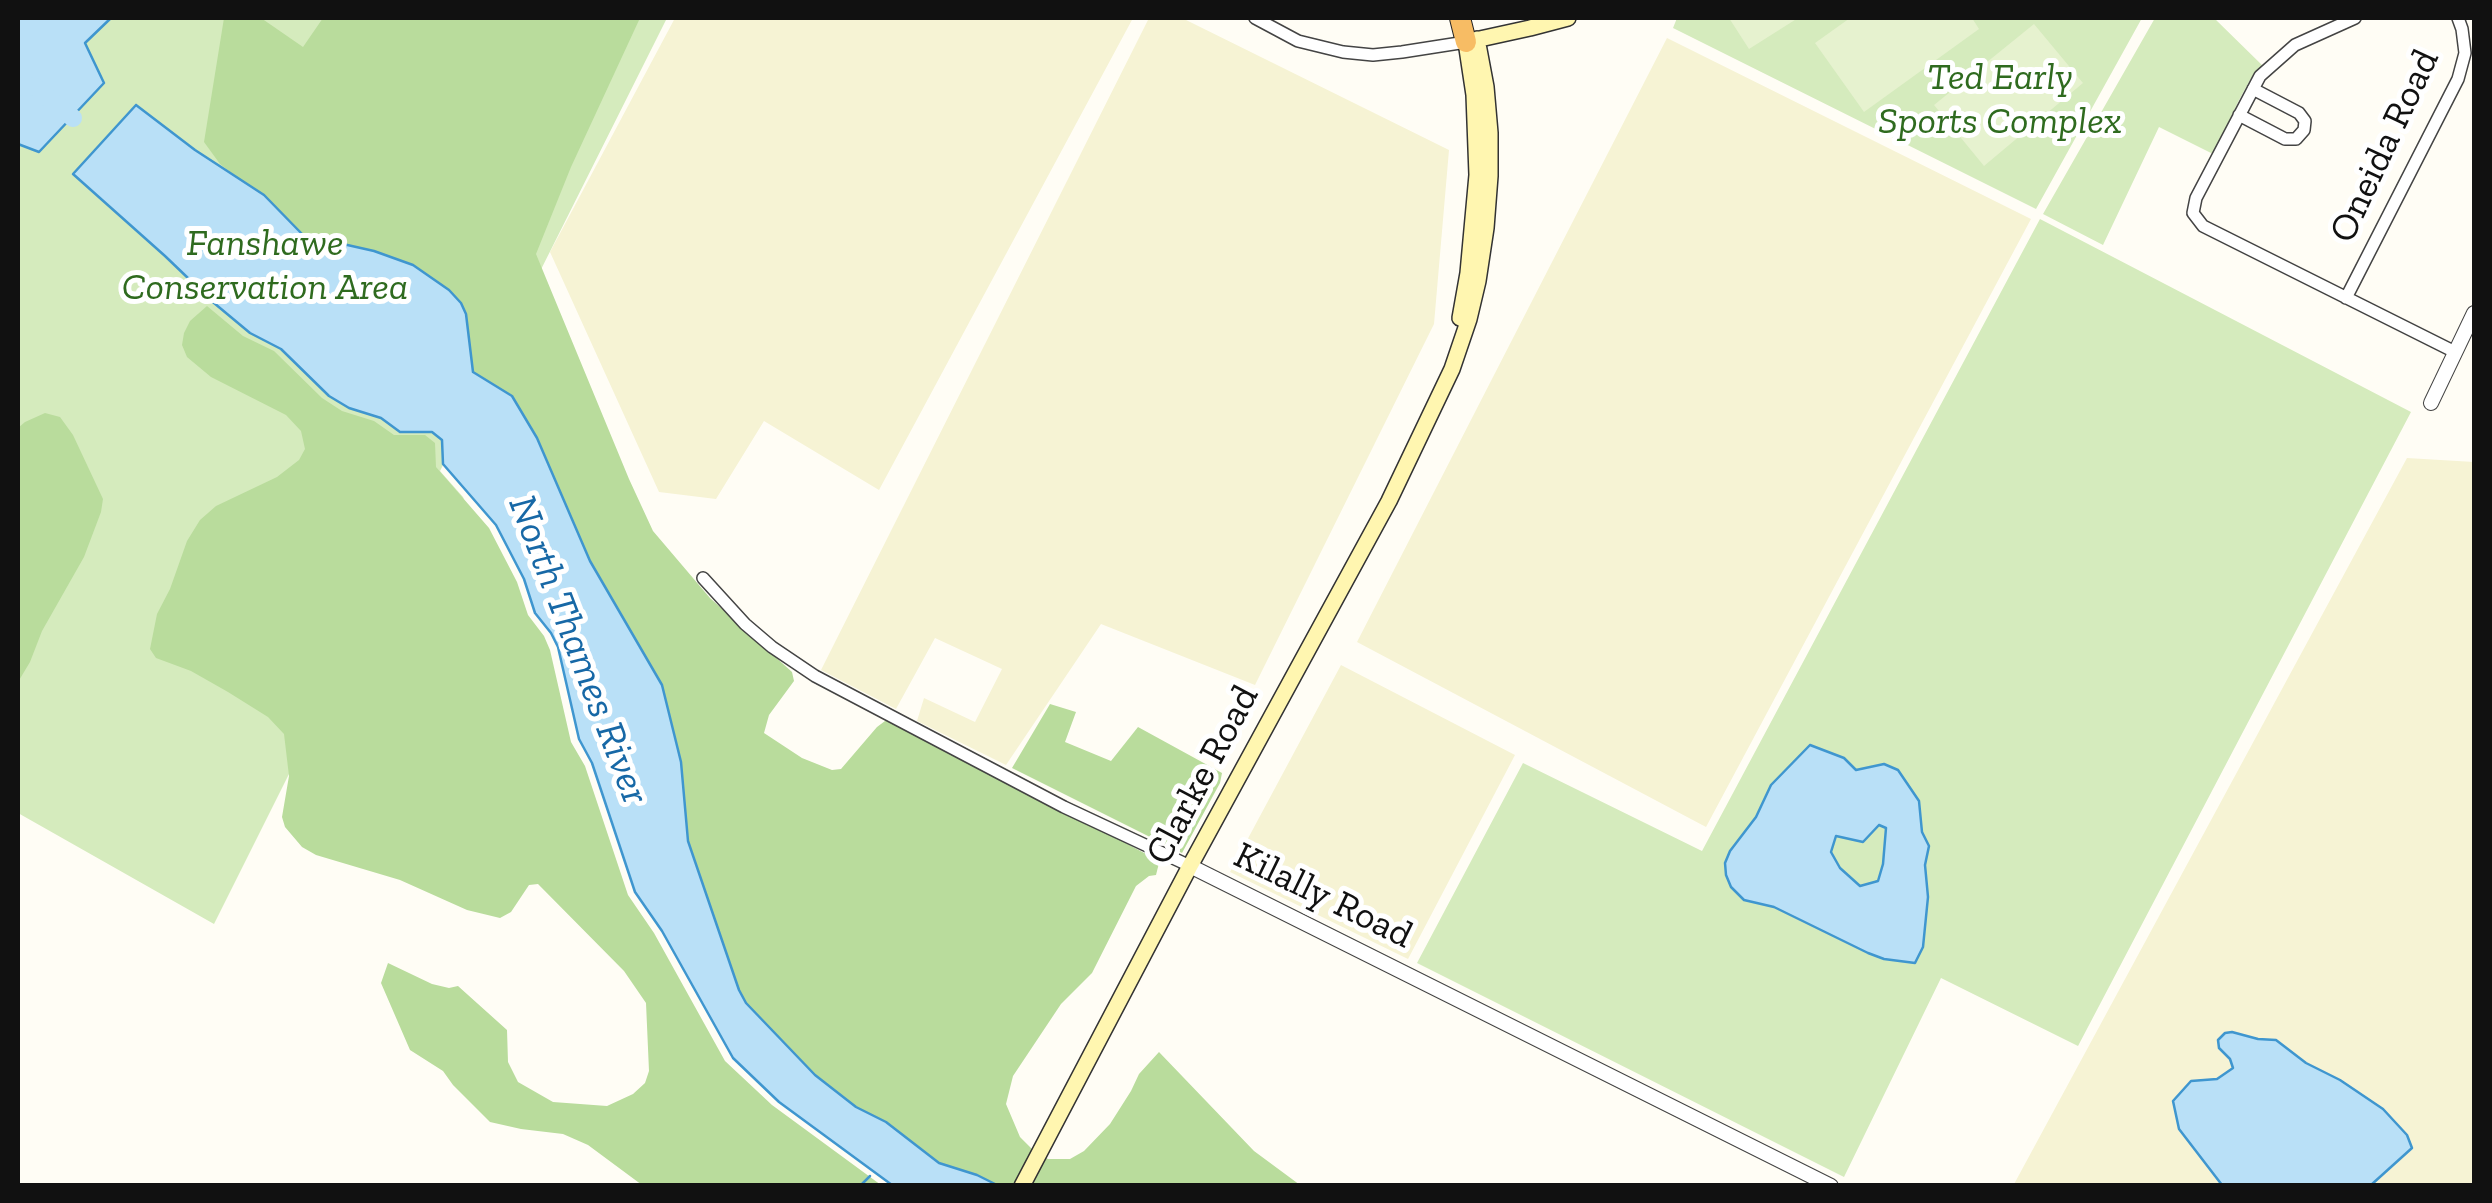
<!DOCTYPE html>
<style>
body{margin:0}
#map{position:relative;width:2492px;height:1203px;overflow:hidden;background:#fffdf5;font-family:"Zilla Slab",serif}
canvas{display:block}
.frame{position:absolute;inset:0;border:20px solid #111;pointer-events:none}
</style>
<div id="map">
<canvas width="2492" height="1203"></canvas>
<div class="frame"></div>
</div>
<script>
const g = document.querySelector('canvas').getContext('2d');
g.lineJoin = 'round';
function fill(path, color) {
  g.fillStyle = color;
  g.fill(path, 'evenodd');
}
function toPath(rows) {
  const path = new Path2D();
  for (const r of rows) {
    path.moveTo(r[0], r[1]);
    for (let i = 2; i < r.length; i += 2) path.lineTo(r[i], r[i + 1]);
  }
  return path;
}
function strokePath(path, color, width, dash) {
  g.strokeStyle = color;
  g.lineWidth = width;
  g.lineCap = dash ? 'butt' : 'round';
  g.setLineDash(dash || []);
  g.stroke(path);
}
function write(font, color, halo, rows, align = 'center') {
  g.font = font + ' "Zilla Slab",serif';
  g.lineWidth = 10;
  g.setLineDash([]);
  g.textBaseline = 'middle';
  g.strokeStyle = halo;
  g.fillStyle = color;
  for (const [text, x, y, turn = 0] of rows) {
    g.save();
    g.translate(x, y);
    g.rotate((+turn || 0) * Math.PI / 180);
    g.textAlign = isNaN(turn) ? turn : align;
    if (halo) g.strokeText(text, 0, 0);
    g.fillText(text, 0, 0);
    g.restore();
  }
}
fill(toPath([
 [675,18,1133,18,879,490,764,421,716,499,659,492,550,252],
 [1149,18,1182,18,1449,150,1434,324,1255,685,1101,624,1006,765,917,721,924,698,975,722,1002,669,935,638,896,709,821,670],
 [1667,38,2031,219,1706,827,1357,642],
 [2407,458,2474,462,2474,1185,2013,1186],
 [1341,665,1515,755,1408,959,1230,872]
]), '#f6f3d4');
fill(toPath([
 [18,18,667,18,440,471,463,497,471,516,423,506,214,924,18,813],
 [1677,18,2142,18,2036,209,1673,28],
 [2155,18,2214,18,2263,66,2250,80,2238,102,2215,155,2159,127,2103,245,2043,214],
 [2040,219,2411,412,2078,1046,1941,978,1844,1177,1417,963,1523,763,1702,851]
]), '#d5ebbd');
fill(toPath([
 [224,18,261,18,303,47,323,18,640,18,571,167,536,254,629,479,653,531,710,598,792,672,794,681,769,715,764,733,802,758,832,770,841,769,877,727,889,718,988,774,1005,779,1148,855,1159,863,1156,875,1149,876,1136,886,1092,973,1061,1004,1013,1076,1006,1104,1020,1137,1034,1151,1048,1159,1070,1159,1084,1151,1110,1124,1131,1091,1139,1074,1159,1052,1254,1151,1300,1185,990,1185,934,1164,851,1108,810,1076,741,1005,468,373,298,235,260,195,220,164,204,142],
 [207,306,243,336,274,351,322,398,342,411,374,421,394,435,425,435,435,443,436,467,489,528,517,582,528,615,544,636,550,650,571,742,585,766,628,895,654,933,725,1061,772,1105,881,1185,642,1185,588,1145,563,1134,521,1129,490,1122,453,1085,443,1071,410,1050,381,983,388,963,432,984,449,988,458,986,507,1030,508,1062,518,1082,553,1102,607,1106,633,1094,645,1083,649,1071,646,1003,624,971,538,884,529,885,511,912,500,918,467,910,400,880,316,855,302,847,285,827,282,817,289,776,284,734,268,717,228,692,191,671,156,658,150,649,157,614,170,589,187,541,200,520,216,506,277,477,299,460,305,449,301,431,286,415,211,377,187,357,182,345,184,333,190,321],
 [45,413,60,417,73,435,103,499,101,512,84,557,42,631,30,662,18,682,18,428,25,422],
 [1050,704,1076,712,1065,742,1111,761,1138,727,1222,773,1220,783,1182,853,1012,768]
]), '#b9dc9c');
fill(toPath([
 [1729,18,1798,18,1749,49],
 [1850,18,1972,18,1979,29,1864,112,1815,43],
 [2034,24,2083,83,1984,166,1934,105]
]), '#e6f2cf');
const water = toPath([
 [18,18,111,18,85,43,104,83,39,152,18,144,18,18],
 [136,105,195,150,264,195,303,235,374,251,413,265,449,290,461,303,466,314,473,372,512,396,537,438,590,561,662,685,681,762,688,841,739,990,746,1003,815,1075,856,1107,886,1122,939,1163,977,1175,997,1185,892,1185,779,1102,733,1058,662,931,635,892,592,763,579,739,558,647,551,633,535,613,524,579,496,525,443,464,442,440,432,432,400,432,381,418,349,408,329,396,281,349,250,333,214,303,165,256,73,174,136,105],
 [1810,745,1844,758,1856,770,1884,764,1898,770,1919,801,1922,832,1929,846,1925,865,1928,897,1923,947,1915,963,1884,959,1868,953,1774,907,1744,900,1731,887,1726,875,1725,863,1730,851,1756,817,1771,785,1810,745],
 [1879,825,1886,828,1883,864,1878,881,1860,886,1840,868,1831,852,1836,836,1863,842,1879,825],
 [2232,1032,2258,1039,2276,1040,2306,1063,2340,1080,2383,1109,2407,1135,2412,1148,2371,1185,2222,1185,2179,1129,2173,1101,2191,1081,2217,1079,2233,1068,2230,1059,2219,1048,2218,1040,2225,1033,2232,1032]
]);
fill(water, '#b9e0f7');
strokePath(water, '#3f96cf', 2.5);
strokePath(toPath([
 [860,1186,870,1176]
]), '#3f96cf', 2.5);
strokePath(toPath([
 [18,86,35,87,73,118]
]), '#b9e0f7', 18);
const minor = toPath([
 [1255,18,1298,41,1343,52,1373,55,1402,52,1466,42],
 [2355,18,2295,45,2260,76,2196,198,2193,213,2203,226,2455,352],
 [2239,115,2285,139,2296,139,2304,130,2305,121,2299,113,2253,89],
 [2346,298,2458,79,2465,53,2462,29,2458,18],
 [703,578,745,624,772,647,815,676,1064,807,1190,866]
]);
const tertiary = toPath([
 [2431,403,2474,313],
 [1190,866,1831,1186]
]);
const secondary = toPath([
 [1460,318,1468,273,1477,175,1474,95,1466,42,1530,28,1568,18],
 [1022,1186,1190,866,1389,501,1452,369,1469,319,1478,281,1486,228,1490,176,1490,133,1486,87,1477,39]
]);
const trunk = toPath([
 [1460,18,1466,42]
]);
strokePath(minor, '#444', 14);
strokePath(tertiary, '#444', 16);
strokePath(secondary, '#333', 18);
strokePath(trunk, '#222', 22);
strokePath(minor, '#fff', 11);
strokePath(tertiary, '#fff', 14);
strokePath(secondary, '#fff6b0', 15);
strokePath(trunk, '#f7bc64', 20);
write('italic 38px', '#2f6b1f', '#fff', [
 ["Ted Early",2000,78],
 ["Sports Complex",2000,122],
 ["Fanshawe",265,244],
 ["Conservation Area",265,288]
]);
write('38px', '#111', '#fff', [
 ["Oneida Road",2385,146,-65],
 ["Clarke Road",1203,775,-62],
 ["Kilally Road",1323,896,26]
]);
write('italic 40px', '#1768a6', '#fff', [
 ["North Thames River",578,650,69]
]);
</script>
